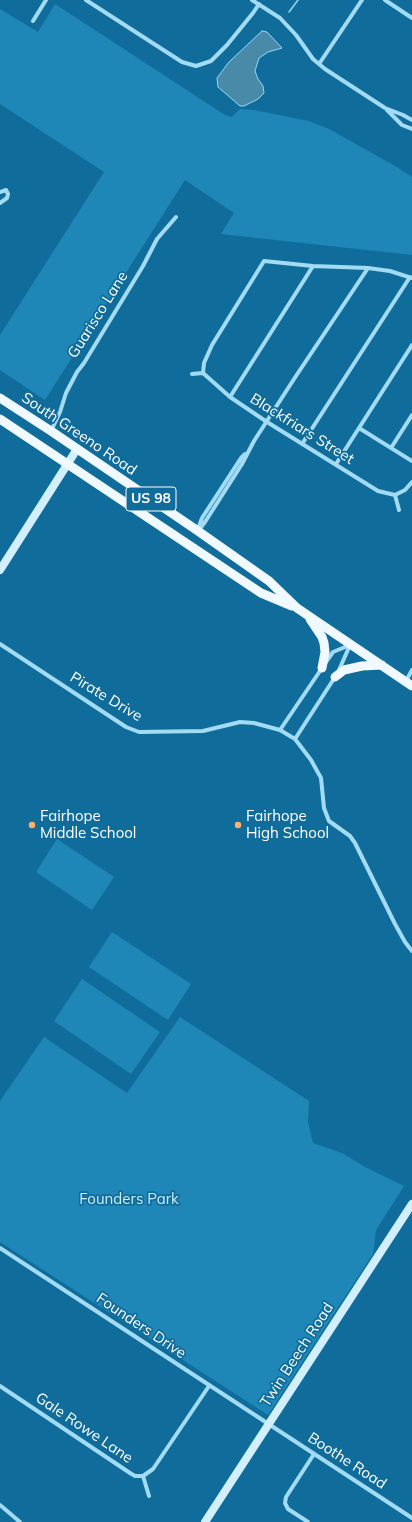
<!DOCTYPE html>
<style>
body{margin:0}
canvas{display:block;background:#106c9a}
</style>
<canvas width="412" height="1522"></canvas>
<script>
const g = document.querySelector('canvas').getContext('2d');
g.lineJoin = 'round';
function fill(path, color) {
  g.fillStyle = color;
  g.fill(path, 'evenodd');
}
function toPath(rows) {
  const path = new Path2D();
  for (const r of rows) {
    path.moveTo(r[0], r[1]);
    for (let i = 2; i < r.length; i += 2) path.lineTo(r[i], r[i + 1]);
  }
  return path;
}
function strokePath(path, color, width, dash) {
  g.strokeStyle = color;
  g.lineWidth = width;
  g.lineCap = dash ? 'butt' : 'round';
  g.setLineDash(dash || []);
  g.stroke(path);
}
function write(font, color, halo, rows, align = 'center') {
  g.font = font + ' Mulish,sans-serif';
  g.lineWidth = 3.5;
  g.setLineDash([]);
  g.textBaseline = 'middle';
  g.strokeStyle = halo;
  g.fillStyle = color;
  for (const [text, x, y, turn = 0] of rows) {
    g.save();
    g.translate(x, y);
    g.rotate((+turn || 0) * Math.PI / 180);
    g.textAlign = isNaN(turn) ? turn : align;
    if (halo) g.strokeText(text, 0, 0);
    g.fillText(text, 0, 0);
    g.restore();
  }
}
fill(toPath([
 [55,4,225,115,232,117,240,109,254,110,309,121,329,129,395,166,412,177,412,255,221,234,234,213,185,180,45,400,0,370,0,335,104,172,0,104,0,9,38,32],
 [57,839,114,877,92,910,36,872],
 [112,932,191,984,168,1020,89,967],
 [82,979,160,1032,131,1074,54,1021],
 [180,1017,309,1101,308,1122,313,1143,342,1153,365,1167,404,1186,376,1230,373,1254,268,1415,0,1242,0,1101,44,1037,127,1093]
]), '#1f87b7');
const water = toPath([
 [262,31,267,32,282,48,268,52,259,58,255,71,258,79,263,86,264,93,258,99,244,106,240,106,218,87,217,78,229,62,262,31]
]);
fill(water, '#498aa8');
strokePath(water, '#94daf8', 1);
strokePath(toPath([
 [289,12,298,0]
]), '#94daf8', 1.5);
strokePath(toPath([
 [86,0,182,62,196,66,211,61,227,45,253,13,259,4],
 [252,0,280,18,296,35,313,59,325,69,385,108,403,115,412,120],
 [385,0,412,18],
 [33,21,46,0],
 [319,64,362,0],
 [387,110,402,125,412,129],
 [0,192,6,190,8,194,7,198,0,203],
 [203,373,204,363,212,345,264,261,313,266,368,268,390,271,412,278],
 [203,373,230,397,267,422,378,491,395,495],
 [192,374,203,373],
 [230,397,313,266],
 [359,428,412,461],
 [51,431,60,412,66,393,77,372,84,363,143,266,157,239,176,217],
 [302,444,410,277],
 [391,448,412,415],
 [336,464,412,345],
 [395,495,405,490,412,482],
 [395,495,399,510],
 [198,529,202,518,241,458,245,454],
 [198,531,205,522,242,464,254,441,294,379,368,268],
 [0,644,126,727,139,732,203,731,240,722,254,723,280,730,295,739,311,760,321,778,324,808,329,821,350,836,355,843,395,924,405,942,412,951],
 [326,662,333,652,350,645],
 [339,670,350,645],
 [406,681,412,670],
 [280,730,322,668],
 [295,739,335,677],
 [0,1248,412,1518],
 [0,1386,130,1473,135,1476,143,1476,153,1469,209,1386],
 [143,1476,149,1496],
 [0,1505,20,1522],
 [308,1522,288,1509,285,1503,286,1497,314,1454]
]), '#a2dbf4', 4);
strokePath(toPath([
 [0,570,77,449],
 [205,1522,412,1204]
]), '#d2effd', 8);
strokePath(toPath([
 [0,398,51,431,198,531,269,581,297,608,412,686],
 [0,419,261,593,292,606],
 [310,619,322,637,324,643,325,652,322,668],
 [335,677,344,670,362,666,382,665]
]), '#f0f9ff', 9);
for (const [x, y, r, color] of [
 [32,825,4,"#ffaf66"],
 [238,825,4,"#ffaf66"]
]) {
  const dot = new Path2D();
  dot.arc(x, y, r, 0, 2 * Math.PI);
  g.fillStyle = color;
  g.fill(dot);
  strokePath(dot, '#106c9a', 1.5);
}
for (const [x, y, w] of [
 [151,499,50]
]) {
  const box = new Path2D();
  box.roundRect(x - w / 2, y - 12, w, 24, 3);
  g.fillStyle = '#106c9a';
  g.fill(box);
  strokePath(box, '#fff', 1);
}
write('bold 14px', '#fff', null, [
 ["US 98",151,499]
]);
write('15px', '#fff', '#106c9a', [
 ["Guarisco Lane",98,315,-58],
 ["Blackfriars Street",302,429,32],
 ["South Greeno Road",79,434,34],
 ["Pirate Drive",106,697,31],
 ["Founders Drive",141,1326,34],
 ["Twin Beech Road",297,1355,-57],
 ["Gale Rowe Lane",84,1428,34],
 ["Boothe Road",347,1461,33]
]);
write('15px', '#fff', '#106c9a', [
 ["Fairhope",40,816],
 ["Middle School",40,833],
 ["Fairhope",246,816],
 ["High School",246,833]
], 'left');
write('15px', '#cbeefe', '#106c9a', [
 ["Founders Park",129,1199]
]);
</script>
